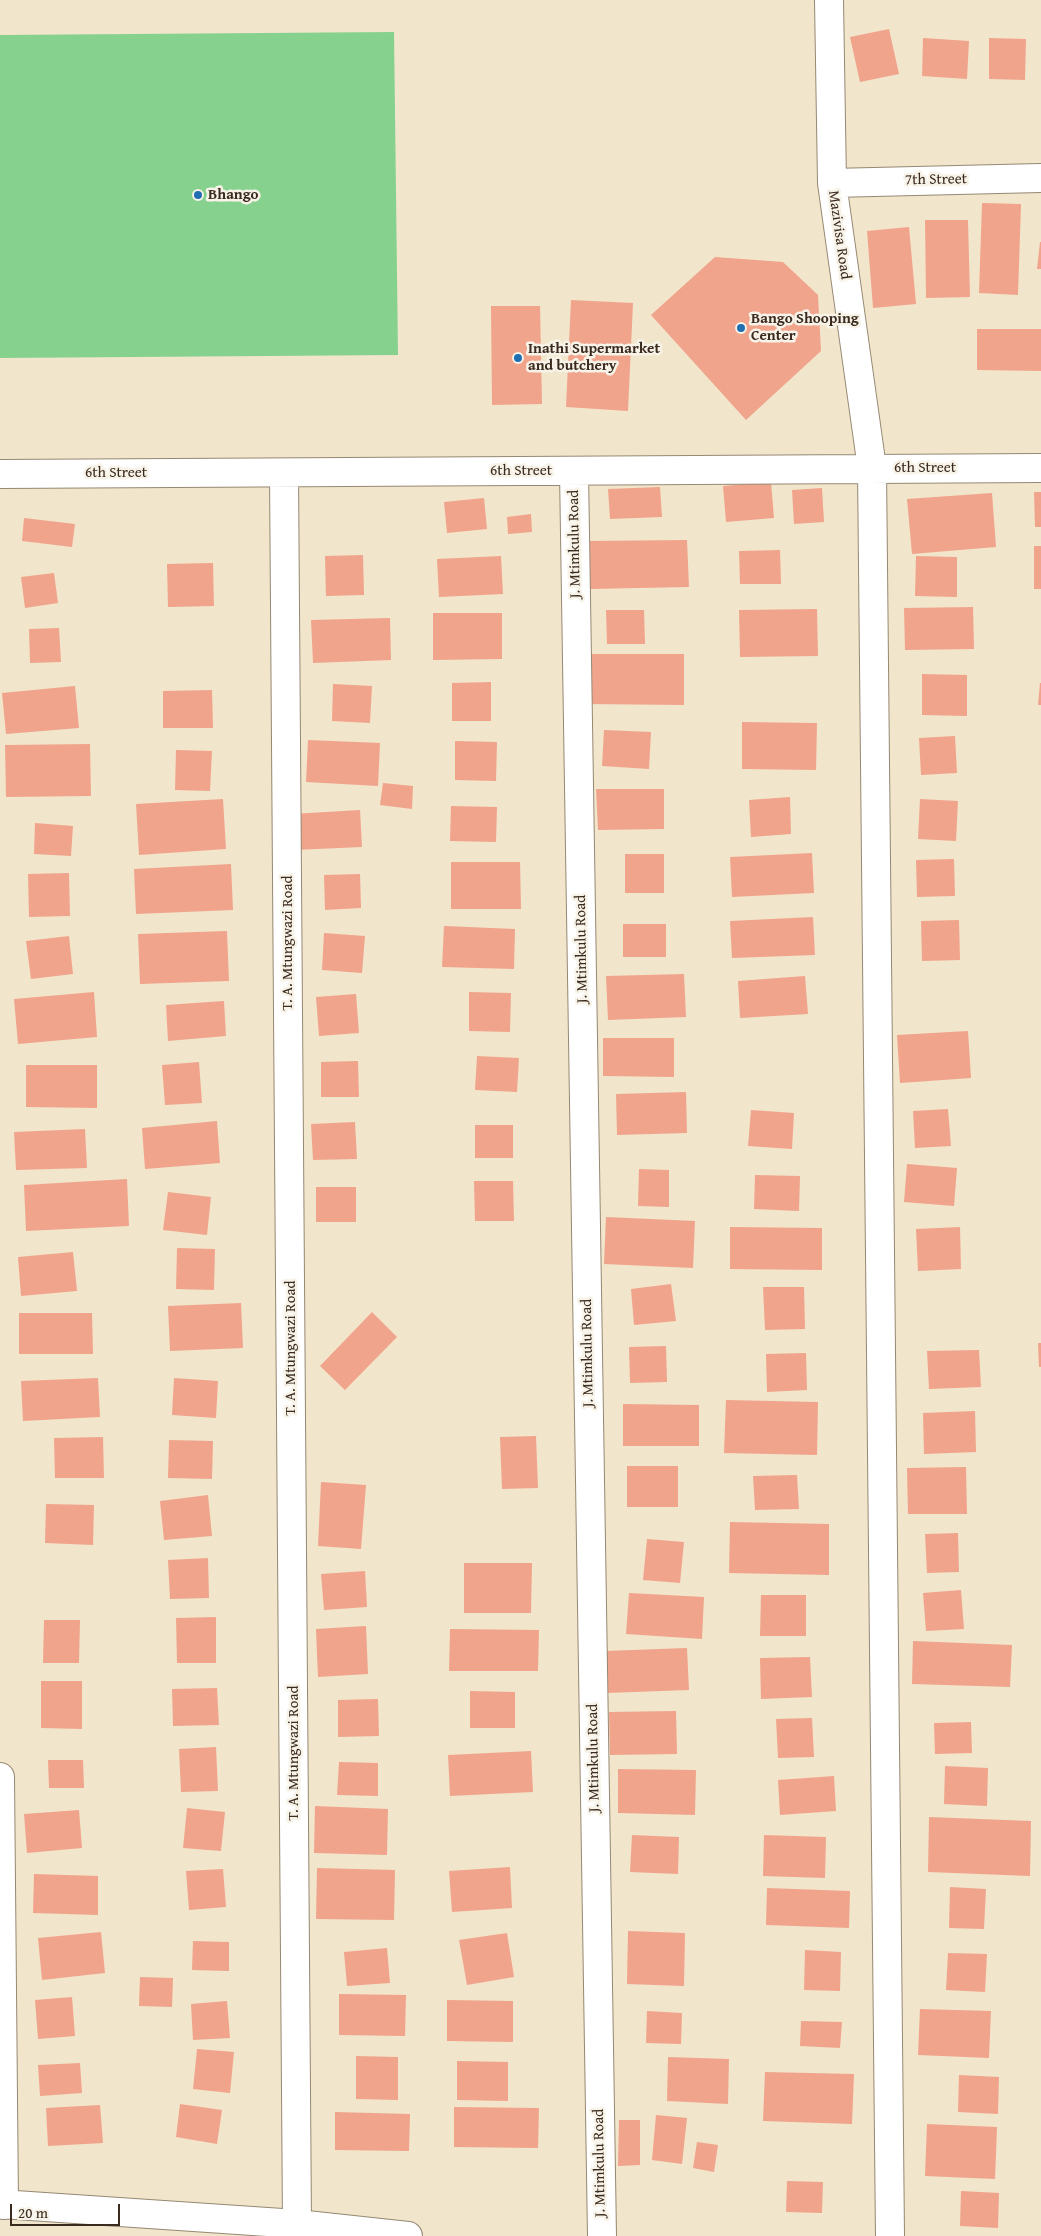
<!DOCTYPE html>
<style>
body{margin:0}
#map{position:relative;width:1041px;height:2236px;overflow:hidden;background:#f1e5cb;font-family:"Gentium Book Plus",serif}
canvas{display:block}
.scale{position:absolute;left:10px;top:2204px;width:110px;height:22px;box-sizing:border-box;border:2px solid #3b2a1e;border-top:0;padding-left:6px;font-size:15px;line-height:18px;white-space:nowrap;color:#3b2a1e;-webkit-text-stroke:4px #f7f3e8;paint-order:stroke}
</style>
<div id="map">
<canvas width="1041" height="2236"></canvas>
<div class="scale">20 m</div>
</div>
<script>
const g = document.querySelector('canvas').getContext('2d');
g.lineJoin = 'round';
function fill(path, color) {
  g.fillStyle = color;
  g.fill(path, 'evenodd');
}
function toPath(rows) {
  const path = new Path2D();
  for (const r of rows) {
    path.moveTo(r[0], r[1]);
    for (let i = 2; i < r.length; i += 2) path.lineTo(r[i], r[i + 1]);
  }
  return path;
}
function strokePath(path, color, width, dash) {
  g.strokeStyle = color;
  g.lineWidth = width;
  g.lineCap = dash ? 'butt' : 'round';
  g.setLineDash(dash || []);
  g.stroke(path);
}
function write(font, color, halo, rows, align = 'center') {
  g.font = font + ' "Gentium Book Plus",serif';
  g.lineWidth = 5;
  g.setLineDash([]);
  g.textBaseline = 'middle';
  g.strokeStyle = halo;
  g.fillStyle = color;
  for (const [text, x, y, turn = 0] of rows) {
    g.save();
    g.translate(x, y);
    g.rotate((+turn || 0) * Math.PI / 180);
    g.textAlign = isNaN(turn) ? turn : align;
    if (halo) g.strokeText(text, 0, 0);
    g.fillText(text, 0, 0);
    g.restore();
  }
}
fill(toPath([
 [394,32,398,355,0,358,0,35]
]), '#87d18e');
fill(toPath([
 [889,29,899,74,860,82,850,37],
 [923,38,969,41,967,79,922,76],
 [989,38,1026,39,1025,80,989,79],
 [982,203,1021,204,1018,295,979,293],
 [925,220,968,220,970,297,926,298],
 [909,227,916,304,873,308,867,231],
 [1040,242,1041,242,1041,269,1037,269],
 [715,257,783,262,818,295,821,351,746,420,651,315],
 [571,300,633,303,628,411,566,407],
 [491,306,540,306,542,404,492,405],
 [977,329,1041,329,1041,371,977,370],
 [771,482,774,518,726,522,723,486],
 [660,487,662,517,610,519,608,489],
 [822,488,824,522,794,524,792,490],
 [1034,492,1041,492,1041,527,1035,527],
 [992,493,996,547,912,554,907,499],
 [484,498,487,529,447,533,444,502],
 [531,514,532,532,508,534,507,517],
 [24,518,75,524,72,547,22,541],
 [687,540,689,587,590,589,589,541],
 [1034,546,1041,546,1041,589,1034,589],
 [780,550,781,584,740,584,739,551],
 [363,555,364,595,326,596,325,556],
 [501,556,503,594,439,597,437,559],
 [916,556,957,557,957,597,915,596],
 [213,563,214,606,168,607,167,564],
 [54,573,58,603,25,608,21,577],
 [973,607,974,649,905,650,904,608],
 [817,609,818,656,740,657,739,610],
 [606,610,644,610,645,644,607,644],
 [433,613,502,613,502,659,433,660],
 [390,618,391,660,313,663,311,620],
 [59,628,61,662,30,663,29,629],
 [587,654,684,654,684,705,587,704],
 [922,674,967,675,967,716,922,715],
 [491,682,491,721,452,721,452,683],
 [1040,683,1041,683,1041,705,1038,705],
 [333,684,372,686,370,723,332,721],
 [75,686,79,728,6,734,2,693],
 [212,690,213,728,163,728,163,691],
 [742,722,817,723,816,770,742,769],
 [604,730,651,732,649,769,602,766],
 [955,736,957,773,921,775,919,738],
 [308,740,380,743,378,786,306,782],
 [455,741,497,742,496,781,455,780],
 [90,744,91,796,6,797,5,745],
 [176,750,212,751,210,791,175,790],
 [383,783,413,786,412,809,380,805],
 [596,789,664,789,664,829,598,830],
 [790,797,791,834,751,837,749,800],
 [223,799,226,849,139,855,136,804],
 [920,799,958,801,956,841,918,839],
 [451,806,497,807,496,842,450,841],
 [360,810,362,847,294,850,292,814],
 [35,823,73,826,71,856,34,854],
 [812,853,814,893,732,897,730,857],
 [625,854,664,854,664,893,625,893],
 [954,859,955,896,917,897,916,860],
 [451,862,520,862,521,909,451,909],
 [231,864,233,910,136,914,134,869],
 [69,873,70,916,29,917,28,874],
 [360,874,361,908,325,910,324,875],
 [813,917,815,955,732,958,730,921],
 [959,920,960,960,922,961,921,921],
 [623,924,666,924,666,957,623,957],
 [444,926,515,929,514,969,442,967],
 [227,931,229,981,140,984,138,934],
 [324,933,365,936,362,973,322,970],
 [69,936,73,974,31,979,26,941],
 [684,974,686,1017,608,1020,606,976],
 [805,976,808,1014,740,1018,738,981],
 [94,992,97,1037,18,1044,14,999],
 [469,992,511,993,510,1032,469,1031],
 [356,994,359,1033,319,1036,316,997],
 [224,1001,226,1036,168,1041,166,1005],
 [968,1031,971,1078,900,1083,897,1035],
 [603,1038,674,1038,674,1077,603,1076],
 [477,1056,519,1058,517,1092,475,1090],
 [358,1061,359,1097,321,1097,321,1062],
 [199,1062,202,1103,165,1105,162,1065],
 [26,1065,97,1065,97,1108,26,1107],
 [686,1092,687,1133,617,1135,616,1094],
 [948,1109,951,1146,915,1148,913,1111],
 [751,1110,794,1113,792,1149,748,1146],
 [217,1121,220,1163,145,1169,142,1128],
 [355,1122,357,1159,313,1160,311,1124],
 [475,1125,513,1125,513,1158,475,1158],
 [85,1129,87,1168,16,1170,14,1132],
 [907,1164,957,1168,954,1206,904,1202],
 [639,1169,669,1170,669,1207,638,1206],
 [755,1175,800,1176,799,1211,754,1209],
 [127,1179,129,1226,26,1231,24,1185],
 [474,1181,513,1181,514,1221,475,1221],
 [316,1187,356,1187,356,1222,316,1222],
 [168,1192,211,1197,207,1235,163,1230],
 [606,1217,695,1221,693,1268,604,1264],
 [730,1227,822,1228,822,1270,730,1269],
 [960,1227,961,1269,918,1271,916,1229],
 [177,1248,215,1249,214,1290,176,1289],
 [73,1252,77,1291,21,1296,18,1257],
 [671,1284,676,1321,634,1325,631,1289],
 [763,1287,804,1287,805,1329,765,1330],
 [241,1303,243,1348,170,1351,168,1306],
 [372,1312,397,1337,345,1390,320,1366],
 [19,1313,92,1313,93,1354,19,1354],
 [1038,1343,1041,1343,1041,1367,1039,1367],
 [666,1346,667,1382,630,1383,629,1347],
 [979,1350,981,1387,929,1389,927,1351],
 [806,1353,807,1390,767,1392,766,1354],
 [98,1378,100,1417,23,1421,21,1381],
 [174,1378,218,1381,216,1418,172,1415],
 [726,1400,818,1402,817,1455,724,1453],
 [623,1404,699,1405,699,1446,623,1446],
 [975,1411,976,1452,924,1454,923,1413],
 [536,1436,538,1488,502,1489,500,1437],
 [103,1437,104,1478,55,1478,54,1438],
 [169,1440,213,1441,212,1479,168,1478],
 [627,1466,678,1466,678,1507,627,1507],
 [966,1467,967,1514,908,1514,907,1468],
 [797,1475,799,1509,755,1510,753,1476],
 [321,1482,366,1485,361,1549,318,1546],
 [208,1495,212,1536,164,1540,160,1501],
 [46,1504,94,1505,93,1545,45,1543],
 [730,1522,829,1524,829,1575,729,1573],
 [958,1533,959,1572,927,1573,925,1534],
 [647,1539,684,1542,680,1583,643,1580],
 [208,1558,209,1598,170,1599,168,1560],
 [464,1563,532,1563,531,1613,464,1613],
 [365,1571,367,1607,324,1610,321,1574],
 [961,1590,964,1629,926,1631,923,1593],
 [629,1593,704,1597,702,1639,626,1634],
 [761,1595,806,1595,806,1636,760,1636],
 [216,1617,216,1663,177,1663,176,1618],
 [44,1620,80,1620,79,1663,43,1663],
 [366,1626,368,1674,318,1677,316,1629],
 [450,1629,539,1630,538,1671,449,1671],
 [913,1641,1012,1645,1010,1687,912,1684],
 [687,1648,689,1690,606,1693,605,1651],
 [810,1657,812,1697,761,1699,760,1658],
 [41,1681,82,1681,82,1729,41,1728],
 [217,1688,219,1725,173,1726,172,1689],
 [470,1691,515,1692,515,1728,470,1728],
 [378,1699,379,1736,338,1737,338,1700],
 [676,1711,677,1754,610,1755,609,1712],
 [812,1718,814,1757,778,1758,776,1719],
 [971,1722,972,1753,935,1754,934,1723],
 [216,1747,218,1791,181,1792,179,1749],
 [531,1751,533,1792,450,1796,448,1755],
 [48,1760,83,1760,84,1788,49,1788],
 [339,1762,378,1763,378,1796,337,1795],
 [945,1766,988,1768,987,1806,944,1804],
 [618,1769,696,1770,695,1815,618,1813],
 [834,1776,836,1811,780,1815,778,1780],
 [315,1806,388,1809,387,1855,314,1853],
 [187,1808,225,1812,221,1851,183,1848],
 [79,1810,82,1848,27,1853,24,1814],
 [929,1817,1031,1821,1030,1876,928,1872],
 [632,1835,679,1837,678,1874,630,1872],
 [764,1835,826,1837,825,1878,763,1876],
 [510,1867,512,1908,452,1912,449,1871],
 [317,1868,395,1870,394,1920,316,1919],
 [223,1869,226,1907,189,1910,186,1871],
 [34,1874,98,1876,98,1915,33,1913],
 [950,1887,986,1889,984,1929,949,1928],
 [767,1888,850,1891,849,1928,766,1925],
 [628,1931,685,1933,684,1986,627,1984],
 [101,1932,105,1973,42,1980,38,1938],
 [507,1933,514,1977,467,1985,459,1940],
 [193,1941,229,1942,229,1971,192,1970],
 [387,1948,390,1983,347,1986,344,1952],
 [805,1950,841,1952,840,1991,804,1990],
 [948,1953,987,1954,985,1992,946,1990],
 [140,1977,173,1978,172,2007,139,2006],
 [339,1994,406,1995,405,2036,339,2035],
 [72,1997,75,2036,38,2039,35,2000],
 [447,2000,513,2001,513,2042,447,2041],
 [227,2001,230,2038,193,2040,191,2004],
 [920,2009,991,2011,989,2058,918,2055],
 [647,2011,682,2013,681,2044,646,2043],
 [801,2021,842,2022,840,2048,800,2046],
 [197,2049,234,2052,230,2093,193,2089],
 [356,2056,398,2057,398,2100,356,2099],
 [668,2057,729,2059,728,2104,667,2101],
 [457,2061,508,2062,508,2101,457,2100],
 [80,2063,82,2093,40,2096,38,2065],
 [765,2072,854,2074,852,2124,763,2121],
 [959,2075,999,2077,998,2114,958,2112],
 [180,2104,222,2110,217,2144,176,2137],
 [100,2105,103,2143,48,2146,46,2108],
 [454,2107,539,2108,538,2148,454,2147],
 [335,2112,410,2114,409,2151,335,2150],
 [656,2115,687,2118,682,2164,652,2160],
 [619,2120,640,2120,640,2165,618,2166],
 [927,2124,997,2127,995,2179,925,2176],
 [697,2142,718,2145,714,2172,693,2168],
 [787,2181,823,2182,822,2213,786,2212],
 [961,2191,999,2193,998,2228,960,2226]
]), '#f1a48c');
const street = toPath([
 [829,0,832,183,872,468,890,2236],
 [832,183,1041,178],
 [574,471,602,2236],
 [284,473,297,2224],
 [0,474,1041,468],
 [0,1777,4,2205],
 [0,2204,297,2224,408,2236]
]);
strokePath(street, '#968874', 30);
strokePath(street, '#fff', 28);
for (const [x, y, r, color] of [
 [198,195,5,"#1f6fb2"],
 [741,328,5,"#1f6fb2"],
 [518,358,5,"#1f6fb2"]
]) {
  const dot = new Path2D();
  dot.arc(x, y, r, 0, 2 * Math.PI);
  g.fillStyle = color;
  g.fill(dot);
  strokePath(dot, '#f7f3e8', 2);
}
write('15px', '#3b2a1e', '#f7f3e8', [
 ["7th Street",936,180,-1],
 ["Mazivisa Road",839,235,82],
 ["6th Street",925,468],
 ["6th Street",521,471],
 ["6th Street",116,473],
 ["J. Mtimkulu Road",575,544,-91],
 ["T. A. Mtungwazi Road",288,943,-90],
 ["J. Mtimkulu Road",582,949,-91],
 ["T. A. Mtungwazi Road",291,1348,-90],
 ["J. Mtimkulu Road",588,1353,-91],
 ["T. A. Mtungwazi Road",294,1753,-90],
 ["J. Mtimkulu Road",594,1758,-91],
 ["J. Mtimkulu Road",600,2163,-91]
]);
write('bold 15px', '#3b2a1e', '#f7f3e8', [
 ["Bhango",208,195],
 ["Bango Shooping",751,319],
 ["Center",751,336],
 ["Inathi Supermarket",528,349],
 ["and butchery",528,366]
], 'left');
</script>
